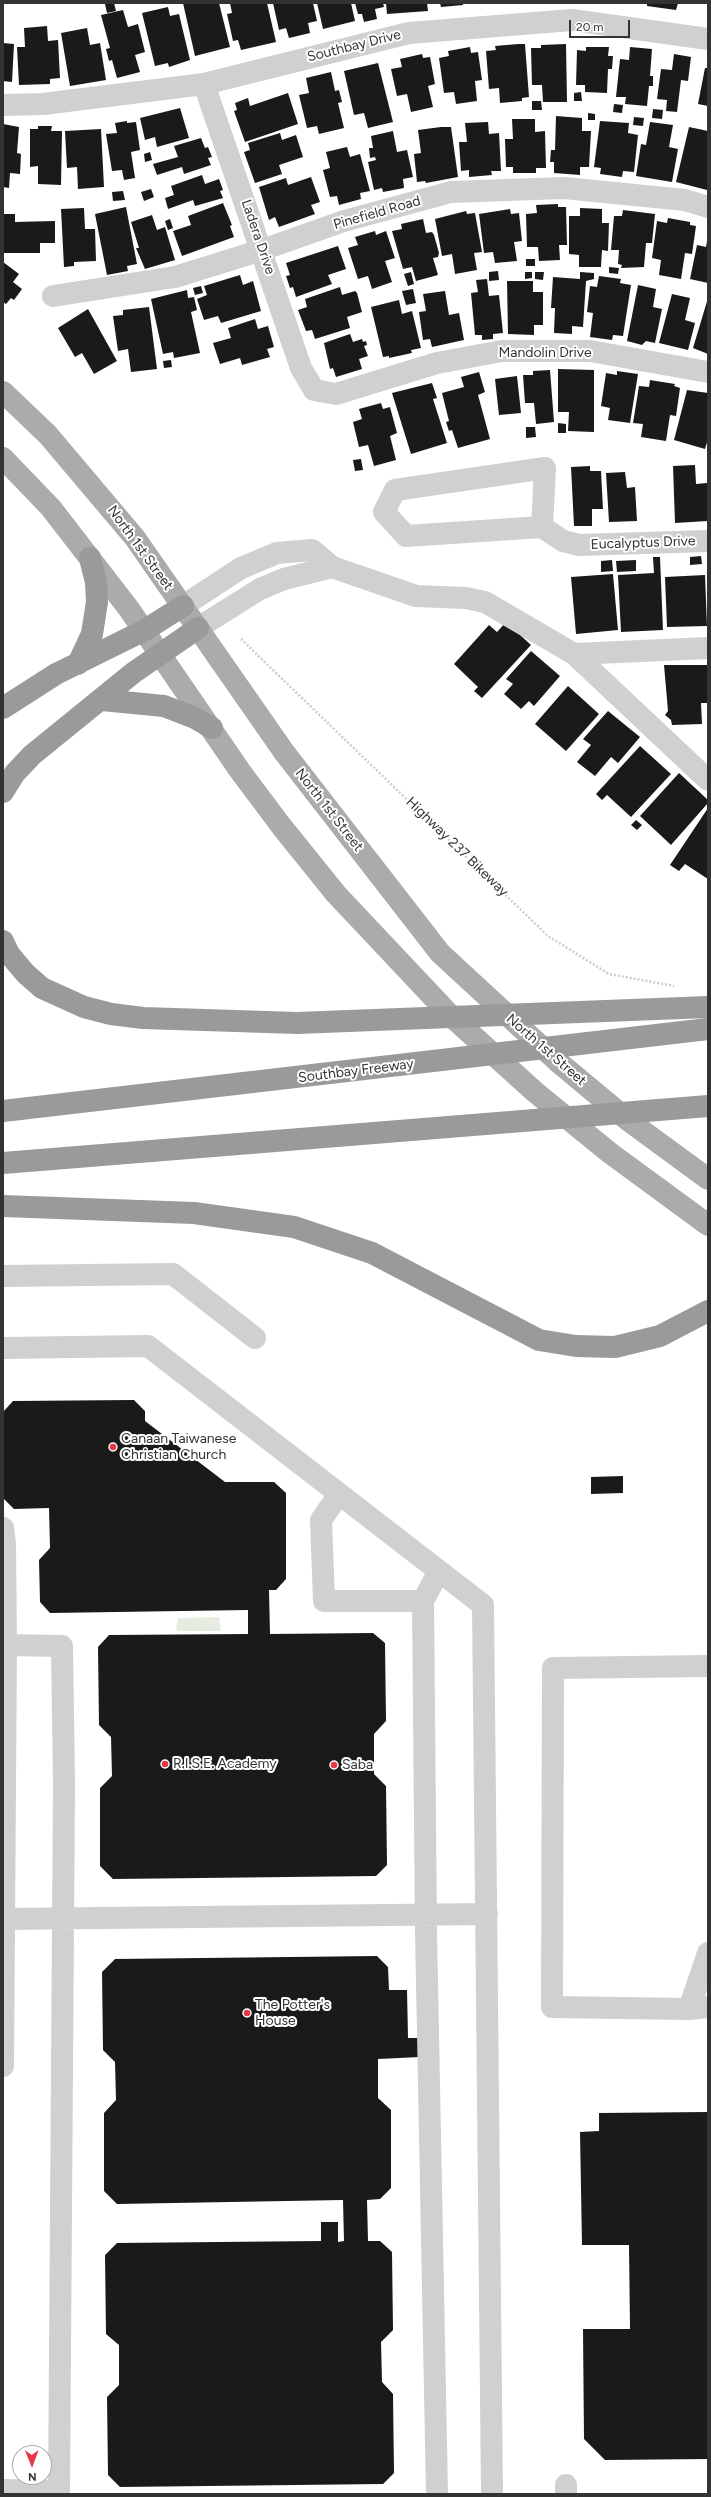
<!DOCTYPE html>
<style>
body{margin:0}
#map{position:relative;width:711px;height:2497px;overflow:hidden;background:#fff;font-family:Figtree,sans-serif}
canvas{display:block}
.frame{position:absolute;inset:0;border:4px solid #333;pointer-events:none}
.north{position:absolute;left:12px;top:2445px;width:40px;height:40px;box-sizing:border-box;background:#fff;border:1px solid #adadad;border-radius:50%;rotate:179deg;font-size:11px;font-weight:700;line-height:16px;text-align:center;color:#333}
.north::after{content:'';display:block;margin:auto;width:14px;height:18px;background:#e63946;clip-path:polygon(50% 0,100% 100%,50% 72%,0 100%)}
.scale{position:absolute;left:569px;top:20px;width:61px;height:18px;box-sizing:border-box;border:2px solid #333;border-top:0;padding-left:5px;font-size:12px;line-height:14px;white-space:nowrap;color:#333;-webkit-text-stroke:3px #fff;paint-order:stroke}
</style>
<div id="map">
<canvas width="711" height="2497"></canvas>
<div class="frame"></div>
<div class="north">N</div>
<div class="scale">20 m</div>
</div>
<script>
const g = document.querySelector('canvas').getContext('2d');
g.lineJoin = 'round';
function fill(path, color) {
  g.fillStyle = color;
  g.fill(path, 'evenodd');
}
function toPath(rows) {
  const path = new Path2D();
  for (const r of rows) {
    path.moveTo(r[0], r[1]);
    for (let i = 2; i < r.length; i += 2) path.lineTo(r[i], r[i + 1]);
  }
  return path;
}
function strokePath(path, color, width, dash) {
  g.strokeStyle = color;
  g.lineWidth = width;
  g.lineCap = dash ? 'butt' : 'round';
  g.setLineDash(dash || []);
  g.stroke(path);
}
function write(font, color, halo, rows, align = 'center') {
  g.font = font + ' Figtree,sans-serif';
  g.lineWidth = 4;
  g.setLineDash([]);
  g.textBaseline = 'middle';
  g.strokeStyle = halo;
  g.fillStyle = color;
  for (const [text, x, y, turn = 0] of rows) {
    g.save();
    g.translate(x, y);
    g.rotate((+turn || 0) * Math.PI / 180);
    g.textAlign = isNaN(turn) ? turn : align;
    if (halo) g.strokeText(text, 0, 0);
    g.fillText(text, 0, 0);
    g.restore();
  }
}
fill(toPath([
 [219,1617,221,1630,219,1631,178,1631,176,1629,178,1618]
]), '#e6ecdf');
fill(toPath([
 [114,3,116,11,107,13,105,4],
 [183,3,219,3,230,47,195,56],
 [230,3,267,3,276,42,241,50,238,40,233,41,227,14,232,13],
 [273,3,313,3,317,21,308,23,310,33,289,38,286,28,279,30],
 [317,3,351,3,355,21,323,29],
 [355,3,383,3,384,7,375,9,377,19,364,22,362,14,358,14],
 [386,3,427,3,428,11,387,14],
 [440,3,463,3,463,5,441,7],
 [647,3,678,3,676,10,647,6],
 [168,7,170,16,179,14,190,60,169,67,168,63,155,66,142,13],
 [123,10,128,27,138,24,145,52,135,55,140,72,117,78,112,60,109,61,106,49,110,48,101,15],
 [47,26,48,41,58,40,60,78,50,79,50,84,19,85,17,47,25,47,24,28],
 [87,28,90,45,100,43,106,80,70,86,61,33],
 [3,43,14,44,12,82,3,81],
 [518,44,525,44,529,97,522,98,522,101,500,103,499,88,489,89,486,51,496,50,495,46],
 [566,44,567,102,543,102,542,85,532,85,531,48,541,48,541,45],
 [470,47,471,53,478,52,482,80,475,81,477,101,456,104,454,92,444,93,439,58,449,56,448,51],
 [586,47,609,47,608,56,613,56,612,69,608,69,607,93,585,92,585,85,576,85,577,50,586,51],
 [630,47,652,49,650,76,653,76,653,86,649,86,647,106,625,104,626,97,616,97,620,59,629,60],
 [422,54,423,58,430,57,435,84,428,86,433,107,411,112,407,94,397,96,391,69,402,67,400,59],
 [674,54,691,57,688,81,681,80,677,112,666,111,667,100,657,99,661,69,672,70],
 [378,63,393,122,368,128,364,113,354,115,344,71],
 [705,68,708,68,708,106,698,104],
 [331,72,335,91,339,90,342,102,338,103,344,128,319,134,317,126,307,128,299,95,309,93,306,78],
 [581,92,582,101,574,101,574,93],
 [288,93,298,124,245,142,234,111,237,110,235,103,248,98,250,106],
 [532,101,541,101,542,110,532,110],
 [614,104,623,105,622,113,613,112],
 [180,108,189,138,157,147,155,137,145,140,140,118],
 [653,109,663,110,662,119,652,118],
 [588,113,595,114,595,120,588,120],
 [556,116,582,118,582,131,591,131,589,167,580,167,580,175,554,173,554,162,550,162,551,150,555,150],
 [634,117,644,118,643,126,633,125],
 [512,119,535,119,535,132,545,131,546,168,536,168,536,173,513,173,513,167,506,167,505,139,513,139],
 [127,121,127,123,136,122,140,150,131,152,135,178,124,180,122,170,112,171,106,134,117,133,115,123],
 [600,121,629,123,628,133,638,135,634,172,623,171,622,177,600,174,601,168,594,167],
 [488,122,489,134,499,133,501,171,491,171,492,175,469,177,469,170,461,171,459,142,467,142,465,123],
 [650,122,673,125,669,147,678,149,672,182,636,176,641,144,646,145],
 [3,124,19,127,17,153,21,154,20,174,10,173,9,188,3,187],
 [38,126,52,126,51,131,62,131,61,185,38,184,38,166,30,167,30,129,38,129],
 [441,127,451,127,458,177,426,183,425,181,417,182,414,154,421,153,418,130],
 [689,127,708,131,707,190,676,182],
 [101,129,104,187,78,189,77,167,67,168,65,131],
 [393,131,397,152,407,150,413,177,403,179,404,188,383,192,382,188,374,190,368,162,376,160,375,157,370,158,369,148,373,148,371,136],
 [280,133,282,140,296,135,303,157,279,165,282,174,255,183,244,152,250,150,248,143],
 [201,138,205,148,208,147,212,157,208,158,211,165,184,174,182,167,157,175,153,164,178,157,174,146],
 [347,147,350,157,360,154,370,191,360,193,361,199,339,205,337,196,330,197,323,170,330,168,326,152],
 [150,152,152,160,145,162,144,154],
 [202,175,205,184,219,179,223,190,220,191,223,198,195,206,193,200,168,209,165,198,174,195,171,186],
 [311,177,320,202,311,205,315,214,279,227,275,217,269,220,259,187,286,178,288,185],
 [151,189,154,197,144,201,141,192],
 [123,191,125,200,113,201,112,192],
 [223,203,232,225,230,226,234,237,182,256,173,231,191,225,188,216],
 [558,204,558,207,566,207,567,245,559,245,560,260,539,261,538,247,527,247,526,214,537,213,536,205],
 [126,207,137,264,127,266,128,271,107,275,95,214],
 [84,208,85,229,95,229,96,261,74,262,74,266,64,267,61,209],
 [580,208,602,209,602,223,609,223,608,251,602,250,601,267,579,267,579,255,569,254,569,216,580,216],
 [510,209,511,214,519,213,522,241,514,242,517,261,495,263,493,252,484,253,479,214],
 [623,210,655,214,652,243,646,243,644,267,621,268,622,265,618,264,619,250,611,250,614,216,622,216],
 [466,211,467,214,475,213,482,252,474,253,477,270,455,274,452,254,442,256,435,219],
 [3,214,15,214,15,222,55,221,55,243,40,243,40,253,3,253],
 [152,215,157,230,165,227,175,260,145,269,136,248,139,248,131,222],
 [668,218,690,222,690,225,696,226,692,254,685,253,681,279,659,275,661,260,652,258,657,221,667,223],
 [170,219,173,228,168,230,165,221],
 [423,219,426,233,432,232,434,235,439,253,438,257,433,258,438,275,416,281,412,267,403,269,392,231,402,229,401,224],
 [375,231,376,235,386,231,395,258,385,261,392,282,372,289,368,276,358,279,348,248,358,245,355,237],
 [707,241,708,241,708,283,690,279,697,245,706,247],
 [338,246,346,269,328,275,332,284,296,297,293,287,290,288,286,276,290,275,286,263],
 [526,259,535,259,535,266,526,266],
 [3,262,19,274,13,282,22,289,14,300,11,298,6,304,3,302],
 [609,267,619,268,618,274,609,273],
 [498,271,499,280,489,281,489,272],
 [411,272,414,284,408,286,404,274],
 [525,272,532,272,532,278,525,279],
 [535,272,544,272,543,280,535,279],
 [580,272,594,273,594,279,586,281,583,327,572,326,572,334,554,333,555,308,551,308,553,277,580,279],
 [240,275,243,285,253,281,261,311,221,323,218,316,204,320,197,299,207,295,204,286],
 [599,276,621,279,620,283,631,285,623,336,613,335,612,340,590,337,593,313,587,312,590,286,597,287],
 [487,279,489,296,499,295,503,333,493,334,493,339,482,340,482,335,475,335,471,293,478,292,476,280],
 [507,281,533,281,533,292,543,292,543,325,534,325,534,335,508,334],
 [638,285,656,289,653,307,662,309,655,343,646,341,642,345,627,341],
 [201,286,203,293,195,295,193,288],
 [340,287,342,295,355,291,357,293,362,312,347,317,350,328,315,339,312,330,306,331,298,310,307,307,305,299],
 [413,289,416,303,406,305,402,291],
 [187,290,188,298,194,297,197,310,191,312,200,353,174,358,173,352,163,354,151,299],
 [445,291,449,315,459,313,464,340,432,347,430,339,423,340,419,312,426,311,423,294],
 [672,294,690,298,685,320,695,323,688,350,659,343],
 [708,298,708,354,693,348],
 [399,300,402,314,412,311,421,348,411,350,412,353,389,358,389,356,383,357,371,307],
 [149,307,157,369,131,372,128,349,118,351,113,316,123,315,123,310],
 [88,309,117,361,94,374,82,353,75,357,58,328],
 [255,319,258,329,268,326,274,347,267,349,270,357,242,365,240,358,220,364,213,343,231,338,228,328],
 [350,334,353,342,362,339,363,342,366,341,367,345,364,346,368,356,359,359,362,369,336,377,333,368,330,369,324,343],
 [171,360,172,367,164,368,163,361],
 [558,369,594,370,594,432,568,431,569,412,558,412],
 [550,370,554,422,536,424,534,403,525,403,523,375,533,375,533,371],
 [617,371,638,374,630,423,608,420,610,408,601,406,606,373,617,375],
 [479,372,485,392,478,395,490,439,458,448,452,430,449,431,446,422,449,421,442,393,464,387,461,377],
 [517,376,521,413,499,415,495,379],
 [650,380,675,384,674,386,680,388,676,416,670,415,666,441,641,437,643,424,633,423,639,386,649,387],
 [432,383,437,398,433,399,447,443,411,454,392,393],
 [687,390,708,393,708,439,705,449,674,440],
 [381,403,383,409,390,407,397,433,390,436,396,460,374,466,368,445,359,447,353,422,362,419,359,409],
 [558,423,566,424,566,433,558,433],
 [526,427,535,427,536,437,526,438],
 [361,459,363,470,355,471,353,460],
 [695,465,696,484,707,483,708,521,675,523,673,466],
 [590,466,590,471,601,471,603,509,592,509,592,526,574,526,571,467],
 [625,472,627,488,635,487,637,521,609,522,606,473],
 [701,556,702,564,690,565,690,557],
 [653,557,660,557,663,630,621,632,618,575,654,573],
 [612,560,613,571,601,572,601,561],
 [636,560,636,571,617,572,616,561],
 [613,574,618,630,576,634,571,577],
 [705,575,707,626,667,627,665,577],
 [506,622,531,645,482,698,474,691,478,687,454,664,489,625,497,632],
 [531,651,560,676,534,706,529,701,521,709,504,694,513,684,506,679],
 [664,665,708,665,708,703,701,703,702,724,672,725,671,720,665,715,668,711],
 [568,686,599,714,566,751,535,724],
 [608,711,640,737,618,763,611,757,595,776,577,762,591,745,583,739],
 [640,746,671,774,631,817,607,795,602,800,596,794],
 [679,773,708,800,708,803,671,845,640,816],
 [708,808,708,879,685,864,679,871,670,865],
 [636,820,642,825,637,830,631,825],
 [134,1400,145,1411,145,1421,225,1482,274,1482,286,1493,286,1579,276,1590,269,1590,270,1634,373,1633,385,1643,386,1721,374,1734,374,1774,386,1786,387,1865,376,1876,113,1879,100,1866,100,1788,112,1776,111,1737,99,1725,98,1647,109,1635,248,1634,248,1610,50,1613,40,1602,39,1560,50,1548,49,1508,14,1509,3,1498,3,1412,13,1401],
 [623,1476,623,1493,591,1494,591,1477],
 [377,1956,388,1967,389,1990,407,1990,408,2038,420,2038,420,2057,378,2059,378,2098,391,2110,391,2188,380,2199,367,2200,368,2241,380,2241,392,2252,393,2330,381,2342,382,2382,393,2394,394,2473,383,2484,120,2487,108,2475,107,2397,119,2385,119,2345,106,2334,105,2255,117,2243,321,2241,321,2222,338,2222,338,2242,344,2241,343,2200,117,2204,104,2191,104,2113,116,2100,115,2062,103,2050,102,1972,115,1959],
 [708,2112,708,2459,605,2460,584,2439,583,2329,630,2329,629,2245,582,2245,580,2132,599,2131,599,2113]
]), '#1a1a1a');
strokePath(toPath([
 [241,639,548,936,609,974,674,986]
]), '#cdcdcd', 2.5, [2, 2]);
strokePath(toPath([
 [204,84,301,368,314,390,336,394,437,363,502,351,590,351,708,372],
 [3,105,43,104,204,84,409,33,572,20,708,39],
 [53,296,175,277,262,250,344,221,451,192,564,188,685,200,708,207],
 [542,527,545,468,395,490,384,512,406,536,542,527,563,541,579,545,708,541],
 [183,606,241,568,277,553,312,550,332,567,416,596,466,598,485,602,574,654,708,780],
 [198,628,260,589,284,579,332,567],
 [574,654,708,648],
 [3,1276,173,1274,255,1338],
 [3,1348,148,1346,483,1605,492,2494],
 [339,1494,321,1520,324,1601,423,1601],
 [3,1528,5,1543,6,1645,3,2066],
 [6,1645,62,1646,64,1784,59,2494],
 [708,1666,553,1668,552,2007,689,2009,708,2007],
 [3,1919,487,1914],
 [689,2009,708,1953],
 [3,2490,59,2491],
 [437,2494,426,1931,423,1601,439,1571],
 [566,2494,566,2485]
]), '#d0d0d0', 22);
strokePath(toPath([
 [3,392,48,435,135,538,284,752,440,953,557,1061,629,1121,708,1179],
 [3,458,51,508,129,609,240,771,282,827,336,894,451,1016,535,1092,610,1153,708,1225]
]), '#ababab', 22);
strokePath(toPath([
 [78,664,92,634,97,602,96,582,90,558],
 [102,700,164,706,195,718,212,728],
 [3,708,56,674,145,630,183,606],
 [3,792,15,773,32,755,133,673,198,628],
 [3,941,9,954,26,974,42,988,84,1007,111,1014,143,1018,297,1023,708,1007],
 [3,1111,708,1029],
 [3,1163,708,1106],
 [3,1206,194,1213,294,1227,372,1253,539,1340,576,1346,615,1347,660,1336,708,1311]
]), '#9a9a9a', 22);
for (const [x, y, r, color] of [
 [113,1447,4,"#e63946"],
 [165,1764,4,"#e63946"],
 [334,1765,4,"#e63946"],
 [247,2013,4,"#e63946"]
]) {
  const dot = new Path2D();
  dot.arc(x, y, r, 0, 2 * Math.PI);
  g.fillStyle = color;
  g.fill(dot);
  strokePath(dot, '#fff', 1.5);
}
write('14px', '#333', '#fff', [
 ["Southbay Drive",354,46,-14],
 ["Pinefield Road",377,213,-16],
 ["Ladera Drive",258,237,71],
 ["Mandolin Drive",545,353],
 ["Eucalyptus Drive",643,543,-2],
 ["North 1st Street",140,548,54],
 ["North 1st Street",329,810,52],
 ["Highway 237 Bikeway",457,847,44],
 ["North 1st Street",546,1050,41],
 ["Southbay Freeway",356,1071,-7]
]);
write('14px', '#333', '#fff', [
 ["Canaan Taiwanese",121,1439],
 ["Christian Church",121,1455],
 ["R.I.S.E. Academy",173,1764],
 ["Saba",342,1765],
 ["The Potter's",255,2005],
 ["House",255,2021]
], 'left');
</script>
